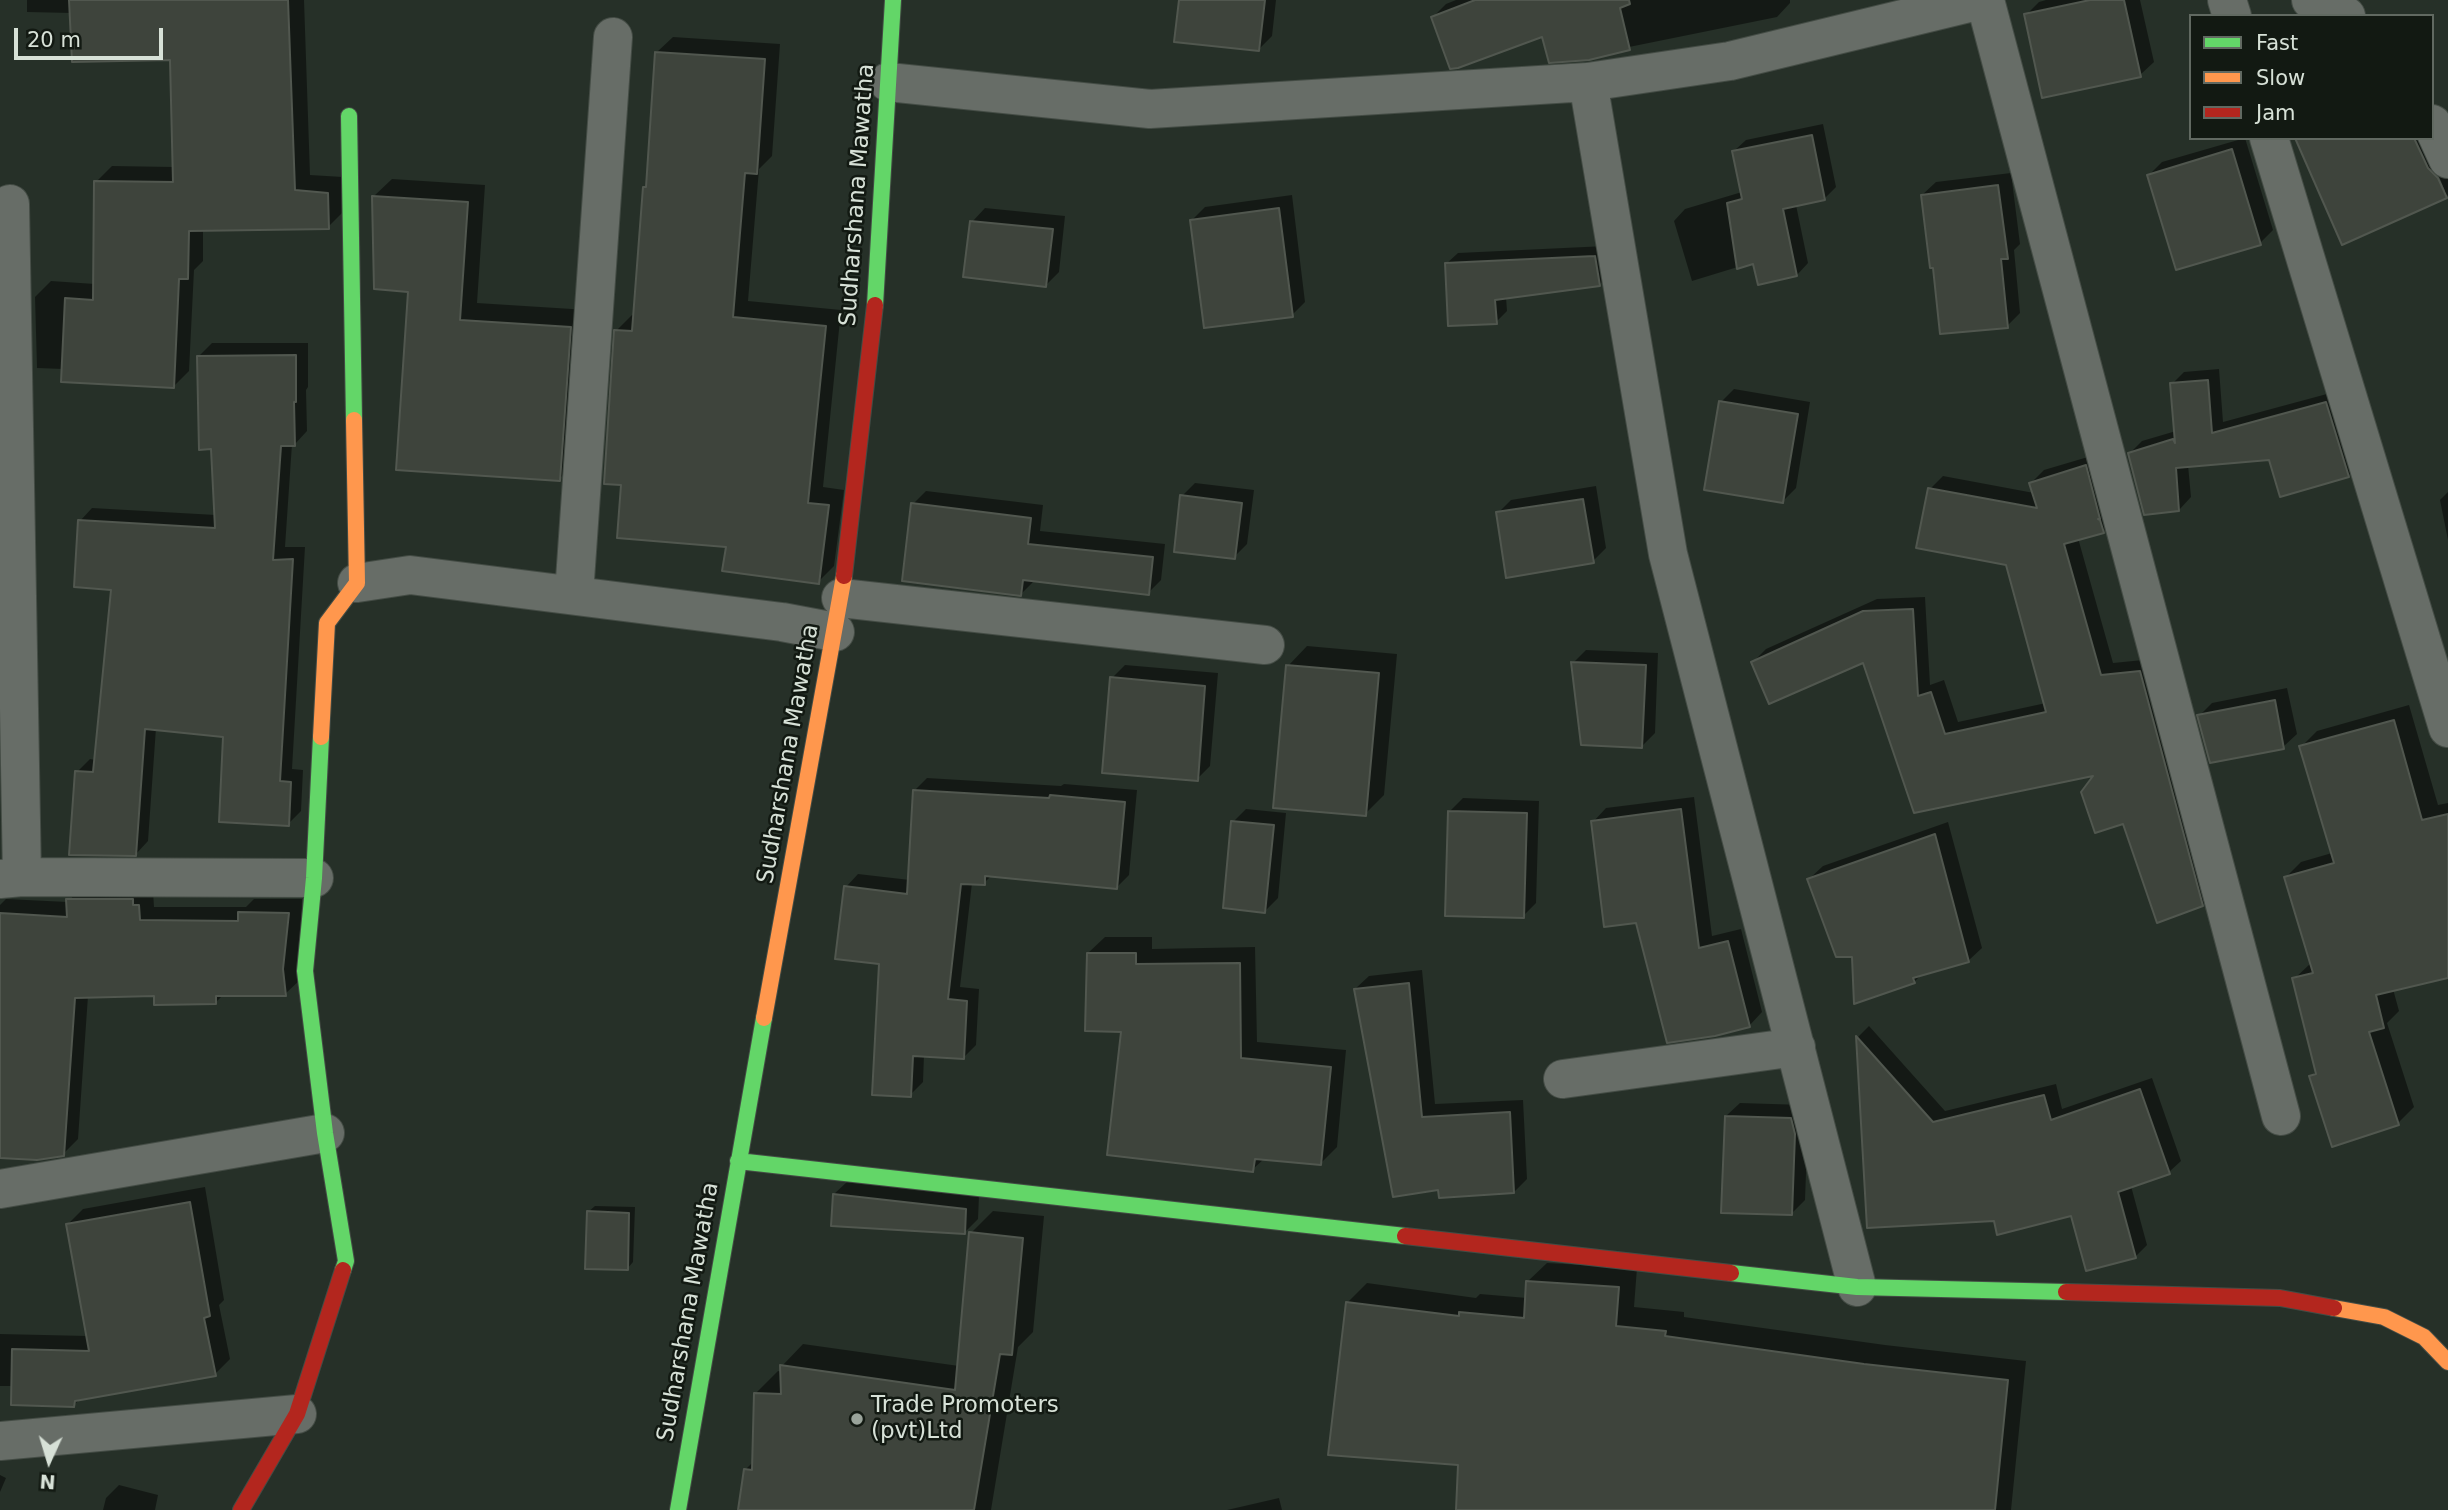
<!DOCTYPE html>
<style>
body{margin:0}
#map{position:relative;width:2448px;height:1510px;overflow:hidden;background:#263028;font-family:"DejaVu Sans",sans-serif}
canvas{display:block}
.legend{position:absolute;left:2189px;top:14px;width:245px;height:126px;box-sizing:border-box;background:#121912;border:2px solid #616961;margin:0;padding:9px 12px;list-style:none;font-size:21px;color:#d7e1d7}
.legend li{display:flex;align-items:center;gap:14px;height:35px}
.legend b{width:35px;border:2px solid #616961}
.north{position:absolute;left:14px;top:1426px;width:70px;height:70px;-webkit-text-stroke:5px #121912;paint-order:stroke;rotate:184deg;font-size:19px;font-weight:700;line-height:28px;text-align:center;color:#d7e1d7}
.north::after{content:'';display:block;margin:auto;width:24px;height:32px;background:#d7e1d7;clip-path:polygon(50% 0,100% 100%,50% 72%,0 100%)}
.scale{position:absolute;left:14px;top:28px;width:149px;height:32px;box-sizing:border-box;border:4px solid #d7e1d7;border-top:0;padding-left:9px;font-size:21px;line-height:24px;white-space:nowrap;color:#d7e1d7;-webkit-text-stroke:5px #121912;paint-order:stroke}
</style>
<div id="map">
<canvas width="2448" height="1510"></canvas>
<ul class="legend">
<li><b style="height:9px;background:#63d668"></b>Fast</li>
<li><b style="height:9px;background:#ff974d"></b>Slow</li>
<li><b style="height:9px;background:#b3261e"></b>Jam</li>
</ul>
<div class="north">N</div>
<div class="scale">20 m</div>
</div>
<script>
const g = document.querySelector('canvas').getContext('2d');
g.lineJoin = 'round';
function fill(path, color) {
  g.fillStyle = color;
  g.fill(path, 'evenodd');
}
function toPath(rows) {
  const path = new Path2D();
  for (const r of rows) {
    path.moveTo(r[0], r[1]);
    for (let i = 2; i < r.length; i += 2) path.lineTo(r[i], r[i + 1]);
  }
  return path;
}
function strokePath(path, color, width, dash) {
  g.strokeStyle = color;
  g.lineWidth = width;
  g.lineCap = dash ? 'butt' : 'round';
  g.setLineDash(dash || []);
  g.stroke(path);
}
function write(font, color, halo, rows, align = 'center') {
  g.font = font + ' "DejaVu Sans",sans-serif';
  g.lineWidth = 5;
  g.setLineDash([]);
  g.textBaseline = 'middle';
  g.strokeStyle = halo;
  g.fillStyle = color;
  for (const [text, x, y, turn = 0] of rows) {
    g.save();
    g.translate(x, y);
    g.rotate((+turn || 0) * Math.PI / 180);
    g.textAlign = isNaN(turn) ? turn : align;
    if (halo) g.strokeText(text, 0, 0);
    g.fillText(text, 0, 0);
    g.restore();
  }
}
fill(toPath([
 [27,0,304,0,310,175,343,177,344,211,328,227,203,229,203,261,194,270,189,371,173,387,63,369,37,368,35,297,51,281,95,284,96,182,112,166,174,167,171,58,71,13,27,12],
 [1181,0,1276,0,1272,36,1259,49],
 [1456,0,1790,0,1790,3,1777,17,1629,47,1433,17,1446,4],
 [2046,0,2140,0,2154,62,2140,75,2026,15,2039,2],
 [673,37,780,44,772,156,759,169,748,301,841,310,823,487,844,490,834,566,818,582,727,545,623,483,616,331,632,315,635,315,648,185,657,52],
 [1823,124,1836,187,1824,199,1796,205,1808,263,1797,275,1754,262,1692,281,1674,221,1685,209,1742,192,1734,151,1746,140],
 [2245,138,2273,230,2260,243,2149,175,2162,162],
 [2300,138,2432,138,2448,149,2448,195,2446,197],
 [2436,169,2445,191,2441,191,2433,171],
 [2011,173,2020,244,2014,250,2020,313,2007,326,1935,266,1922,195,1936,182],
 [392,179,485,185,477,303,588,310,577,461,559,479,410,290,374,196],
 [1292,195,1305,302,1292,315,1192,220,1205,207],
 [985,208,1065,216,1059,272,1046,285,972,222],
 [1606,246,1611,273,1600,284,1506,297,1507,311,1496,322,1446,264,1458,253],
 [212,343,308,343,308,387,306,390,307,431,295,444,292,444,285,547,305,547,292,769,303,770,301,811,288,824,225,736,156,728,148,841,136,854,77,772,90,759,96,760,113,588,80,521,92,508,216,515,213,447,199,356],
 [2219,369,2223,422,2338,391,2360,464,2348,476,2271,458,2188,465,2191,497,2179,510,2130,453,2142,441,2176,431,2172,384,2184,372],
 [1734,389,1810,402,1796,488,1783,501,1721,402],
 [2098,454,2116,519,2103,531,2078,538,2113,663,2153,659,2215,892,2202,905,2124,821,2098,773,1915,811,1864,660,1753,662,1766,649,1877,599,1925,597,1930,685,1944,680,1958,722,2046,703,2007,563,1930,489,1943,476,2034,493,2031,483,2044,470],
 [1195,483,1254,490,1247,544,1234,557,1182,496],
 [1596,486,1606,548,1593,561,1498,513,1511,500],
 [926,491,1043,505,1040,531,1165,544,1161,580,1148,593,1035,580,1021,594,913,504],
 [2448,492,2448,540,2440,500],
 [1307,646,1397,654,1384,795,1365,814,1288,666],
 [1586,650,1658,653,1655,733,1642,746,1573,663],
 [1125,665,1218,673,1210,766,1197,779,1112,678],
 [2287,688,2297,734,2283,747,2199,716,2212,703],
 [2409,705,2438,805,2448,803,2448,976,2393,989,2399,1011,2387,1023,2414,1107,2398,1123,2333,1145,2311,1077,2317,1070,2294,979,2311,963,2286,877,2301,862,2332,853,2301,747,2317,731],
 [927,778,1061,786,1064,784,1137,790,1129,875,1116,888,992,875,984,883,972,883,960,987,979,989,976,1045,964,1057,924,1055,923,1082,910,1095,881,963,846,887,858,874,910,880,914,791],
 [1694,797,1712,936,1741,929,1762,1012,1749,1026,1593,822,1606,808],
 [1463,798,1539,801,1536,903,1523,916,1449,812],
 [1246,809,1286,813,1278,898,1265,911,1233,822],
 [1948,822,1982,948,1968,961,1923,973,1914,982,1853,955,1809,879,1823,866],
 [83,885,153,891,154,907,246,907,254,899,302,899,300,980,285,994,224,994,215,1003,156,995,88,996,78,1139,63,1154,0,1156,0,905,6,899,68,902],
 [1105,937,1152,937,1152,949,1255,947,1257,1042,1346,1050,1337,1147,1321,1163,1265,1158,1252,1170,1123,1030,1088,953],
 [1422,970,1435,1104,1523,1100,1527,1179,1514,1192,1440,1188,1355,989,1369,976],
 [1869,1026,1945,1111,2056,1084,2062,1109,2152,1078,2181,1161,2169,1172,2131,1186,2147,1245,2135,1257,2072,1214,1869,1226,1858,1037],
 [1740,1103,1804,1105,1808,1120,1805,1200,1791,1214,1726,1116],
 [848,1181,979,1196,978,1219,965,1232,834,1194],
 [205,1187,224,1300,219,1305,230,1359,215,1374,80,1399,74,1405,13,1386,0,1386,0,1334,88,1336,68,1224,83,1209],
 [595,1206,635,1207,633,1262,627,1269,588,1212],
 [993,1211,1044,1216,1033,1332,1018,1347,991,1510,740,1510,745,1470,754,1461,756,1393,778,1371,782,1372,782,1366,803,1344,959,1366,971,1233],
 [1547,1263,1637,1268,1634,1307,1684,1312,1684,1317,1885,1345,2026,1361,2011,1510,1458,1510,1460,1464,1348,1302,1367,1283,1476,1298,1480,1294,1527,1298,1527,1282],
 [0,1475,6,1478,0,1492],
 [119,1485,158,1495,155,1510,103,1510,106,1498],
 [1279,1498,1282,1510,1227,1510]
]), '#0007');
const building = toPath([
 [69,0,288,0,295,190,328,193,329,229,189,231,188,279,179,279,174,388,61,382,65,298,93,300,94,181,173,182,170,60,72,62,69,0],
 [1179,0,1265,0,1259,51,1174,42,1179,0],
 [1475,0,1629,0,1630,4,1620,8,1630,50,1589,60,1549,63,1542,37,1458,68,1450,69,1431,17,1475,0],
 [2090,0,2124,0,2141,77,2042,98,2024,14,2090,0],
 [655,52,765,59,757,174,745,173,733,317,826,326,808,503,829,505,819,584,722,571,726,547,617,538,621,485,604,484,614,330,632,331,643,187,646,187,655,52],
 [1812,135,1825,200,1783,209,1797,276,1758,285,1753,264,1737,269,1727,203,1742,199,1732,151,1812,135],
 [2295,138,2414,138,2428,168,2438,178,2447,198,2342,245,2295,138],
 [2232,149,2261,245,2176,270,2147,175,2232,149],
 [1998,185,2008,259,2001,259,2008,328,1940,334,1933,268,1930,268,1921,195,1998,185],
 [372,196,468,202,460,320,571,327,560,481,396,470,408,292,374,289,372,196],
 [1279,208,1293,317,1204,328,1190,220,1279,208],
 [970,221,1053,229,1046,287,963,277,970,221],
 [1595,256,1600,286,1495,300,1497,324,1448,326,1445,263,1595,256],
 [296,355,296,402,294,402,295,446,281,446,273,560,293,559,280,781,291,782,289,826,219,822,223,737,145,729,136,856,69,855,75,771,93,772,111,590,74,587,78,520,215,528,211,449,199,450,197,356,296,355],
 [2208,380,2212,433,2326,402,2349,477,2280,497,2269,460,2176,468,2179,511,2144,515,2128,453,2173,439,2175,443,2170,383,2208,380],
 [1719,401,1798,414,1783,503,1704,490,1719,401],
 [2086,465,2100,519,2098,519,2100,520,2104,533,2064,544,2101,675,2140,671,2203,906,2157,923,2123,824,2095,833,2081,792,2093,776,1914,813,1863,663,1769,704,1751,662,1863,611,1913,609,1918,696,1931,692,1945,734,2046,712,2006,565,1916,548,1928,488,2037,508,2029,483,2086,465],
 [1180,495,1242,503,1235,559,1174,552,1180,495],
 [1583,499,1594,563,1506,578,1496,512,1583,499],
 [911,503,1031,518,1028,544,1153,557,1149,595,1023,580,1021,596,902,581,911,503],
 [1571,662,1646,665,1642,748,1581,745,1571,662],
 [1286,665,1379,673,1366,816,1273,808,1286,665],
 [1110,677,1205,686,1198,781,1102,773,1110,677],
 [2275,700,2284,749,2210,763,2197,715,2275,700],
 [2394,720,2422,820,2448,814,2448,978,2376,995,2384,1028,2369,1032,2399,1125,2332,1147,2309,1076,2316,1074,2292,978,2313,973,2284,877,2334,863,2299,746,2394,720],
 [913,790,1049,798,1050,795,1125,802,1117,889,985,876,985,885,961,884,948,999,967,1001,964,1059,913,1056,911,1097,872,1095,879,964,835,959,844,886,907,894,913,790],
 [1681,809,1699,948,1728,941,1750,1027,1715,1036,1667,1043,1636,923,1604,927,1591,821,1681,809],
 [1448,811,1527,813,1524,918,1445,916,1448,811],
 [1231,821,1274,825,1265,913,1223,908,1231,821],
 [1935,834,1969,962,1913,978,1915,983,1854,1004,1852,957,1836,957,1807,879,1935,834],
 [66,899,133,899,133,905,139,905,140,920,238,921,238,912,289,913,283,969,286,996,216,996,216,1004,154,1005,154,996,75,998,64,1156,37,1160,0,1158,0,913,67,917,66,899],
 [1087,953,1136,953,1136,964,1240,963,1241,1058,1331,1067,1321,1165,1255,1159,1253,1172,1107,1155,1121,1032,1085,1031,1087,953],
 [1409,983,1422,1117,1510,1112,1514,1193,1439,1198,1438,1190,1393,1197,1354,989,1409,983],
 [1856,1036,1933,1122,2044,1095,2051,1120,2140,1089,2170,1174,2118,1192,2136,1258,2086,1271,2071,1216,1997,1235,1994,1221,1867,1228,1856,1036],
 [1725,1116,1791,1118,1795,1134,1792,1215,1721,1213,1725,1116],
 [833,1194,966,1209,965,1234,831,1226,833,1194],
 [190,1202,210,1316,204,1318,216,1376,75,1401,74,1407,11,1405,12,1349,89,1351,66,1224,190,1202],
 [587,1211,629,1213,628,1270,585,1269,587,1211],
 [969,1232,1023,1238,1012,1355,1000,1354,974,1510,738,1510,744,1469,752,1470,754,1393,781,1394,780,1365,955,1390,969,1232],
 [1526,1281,1619,1287,1616,1326,1666,1331,1665,1336,1864,1364,2008,1380,1995,1510,1456,1510,1458,1465,1328,1455,1346,1302,1459,1316,1459,1312,1524,1318,1526,1281]
]);
fill(building, '#3e443c');
strokePath(building, '#51574f', 2);
const street = toPath([
 [1985,0,2281,1116],
 [2227,0,2232,16],
 [2311,0,2346,16],
 [888,82,1150,109,1588,82,1730,61,1981,0],
 [1588,82,1668,554,1857,1287],
 [2432,124,2448,159],
 [2269,138,2448,728],
 [10,204,22,877],
 [357,583,410,575,782,622,835,632],
 [574,594,613,37],
 [841,598,1265,645],
 [0,879,22,877,314,878],
 [1563,1079,1796,1047],
 [0,1189,325,1133],
 [0,1441,297,1414]
]);
const fast = toPath([
 [349,116,354,420],
 [875,305,893,0],
 [321,737,314,878,305,971,325,1133,346,1261,343,1270],
 [738,1161,1405,1236],
 [1731,1273,1857,1287,2066,1292],
 [678,1510,764,1018]
]);
const slow = toPath([
 [321,737,327,623,357,583,354,420],
 [764,1018,844,576],
 [2334,1308,2384,1317,2424,1337,2448,1362]
]);
const jam = toPath([
 [844,576,875,305],
 [1405,1236,1731,1273],
 [2066,1292,2280,1298,2334,1308],
 [241,1510,297,1414,343,1270]
]);
strokePath(street, '#444c45', 40);
strokePath(fast, '#444c45', 18);
strokePath(slow, '#444c45', 18);
strokePath(jam, '#444c45', 18);
strokePath(street, '#676d67', 38);
strokePath(fast, '#63d668', 16);
strokePath(slow, '#ff974d', 16);
strokePath(jam, '#b3261e', 16);
for (const [x, y, r, color] of [
 [857,1419,7,"#99a39a"]
]) {
  const dot = new Path2D();
  dot.arc(x, y, r, 0, 2 * Math.PI);
  g.fillStyle = color;
  g.fill(dot);
  strokePath(dot, '#121912', 2.5);
}
write('23px', '#d7e1d7', '#121912', [
 ["Sudharshana Mawatha",858,195,-86],
 ["Sudharshana Mawatha",789,754,-80],
 ["Sudharshana Mawatha",689,1312,-80]
]);
write('23px', '#d7e1d7', '#121912', [
 ["Trade Promoters",871,1406],
 ["(pvt)Ltd",871,1432]
], 'left');
</script>
